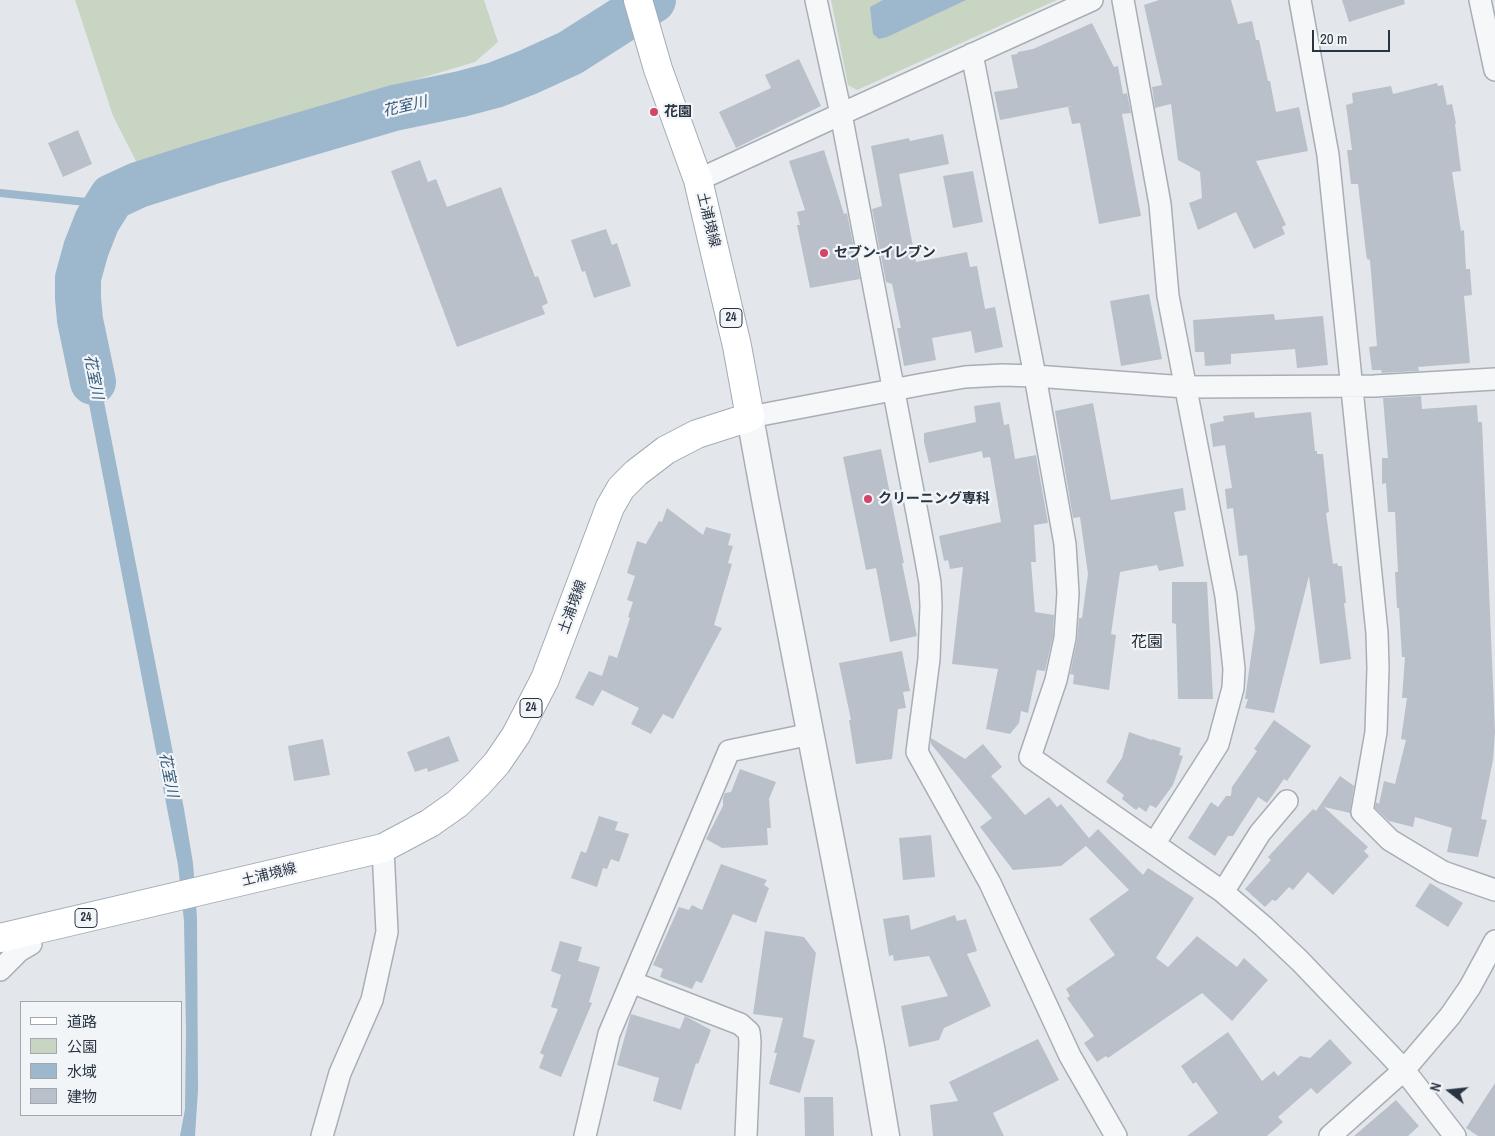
<!DOCTYPE html>
<meta charset="utf-8">
<style>
body{margin:0}
#map{position:relative;width:1495px;height:1136px;overflow:hidden;background:#e3e7eb;font-family:"Archivo Narrow","Noto Sans JP",sans-serif}
canvas{display:block}
.legend{position:absolute;left:20px;top:1001px;width:162px;height:115px;box-sizing:border-box;background:#f2f5f8;border:1px solid #a2a8b0;margin:0;padding:6px 9px;list-style:none;font-size:15px;color:#2a3544}
.legend li{display:flex;align-items:center;gap:10px;height:25px}
.legend b{width:25px;border:1px solid #a2a8b0}
.north{position:absolute;left:1425px;top:1066px;width:50px;height:50px;-webkit-text-stroke:4px #f2f5f8;paint-order:stroke;rotate:286deg;font-size:14px;font-weight:700;line-height:20px;text-align:center;color:#2a3544}
.north::after{content:'';display:block;margin:auto;width:18px;height:22px;background:#2a3544;clip-path:polygon(50% 0,100% 100%,50% 72%,0 100%)}
.scale{position:absolute;left:1312px;top:30px;width:78px;height:22px;box-sizing:border-box;border:2px solid #2a3544;border-top:0;padding-left:6px;font-size:15px;line-height:18px;white-space:nowrap;color:#2a3544;-webkit-text-stroke:4px #f2f5f8;paint-order:stroke}
</style>
<div id="map">
<canvas width="1495" height="1136"></canvas>
<ul class="legend">
<li><b style="height:6px;background:#fff"></b>道路</li>
<li><b style="height:14px;background:#c9d5c3"></b>公園</li>
<li><b style="height:14px;background:#9db7cc"></b>水域</li>
<li><b style="height:14px;background:#bac0c9"></b>建物</li>
</ul>
<div class="north">N</div>
<div class="scale">20 m</div>
</div>
<script>
const g = document.querySelector('canvas').getContext('2d');
g.lineJoin = 'round';
function fill(path, color) {
  g.fillStyle = color;
  g.fill(path, 'evenodd');
}
function toPath(rows) {
  const path = new Path2D();
  for (const r of rows) {
    path.moveTo(r[0], r[1]);
    for (let i = 2; i < r.length; i += 2) path.lineTo(r[i], r[i + 1]);
  }
  return path;
}
function strokePath(path, color, width, dash) {
  g.strokeStyle = color;
  g.lineWidth = width;
  g.lineCap = dash ? 'butt' : 'round';
  g.setLineDash(dash || []);
  g.stroke(path);
}
function write(font, color, halo, rows, align = 'center') {
  g.font = font + ' "Archivo Narrow","Noto Sans JP",sans-serif';
  g.lineWidth = 4.5;
  g.setLineDash([]);
  g.textBaseline = 'middle';
  g.strokeStyle = halo;
  g.fillStyle = color;
  for (const [text, x, y, turn = 0] of rows) {
    g.save();
    g.translate(x, y);
    g.rotate((+turn || 0) * Math.PI / 180);
    g.textAlign = isNaN(turn) ? turn : align;
    if (halo) g.strokeText(text, 0, 0);
    g.fillText(text, 0, 0);
    g.restore();
  }
}
fill(toPath([
 [75,0,484,0,498,42,475,62,291,117,209,138,137,163,113,116],
 [831,0,1057,0,857,90,848,85]
]), '#c9d5c3');
fill(toPath([
 [667,0,669,0,574,61,529,82,464,103,459,85,493,76,523,65,567,44,593,29,657,7],
 [883,0,966,0,887,37,879,39,873,34,870,7],
 [88,320,184,809,193,863,197,918,198,1090,195,1136,180,1136,185,1109,186,1032,184,921,178,865,73,321]
]), '#9db7cc');
fill(toPath([
 [656,5,657,10,608,42,603,23]
]), '#e3e7eb');
strokePath(toPath([
 [0,193,86,202,112,197]
]), '#9db7cc', 8);
strokePath(toPath([
 [93,382,80,320,78,298,78,278,86,249,97,221,112,197,138,185,210,162,394,108,461,94,495,85,526,73,570,53,653,0]
]), '#9db7cc', 46);
fill(toPath([
 [1159,0,1231,0,1238,24,1252,21,1256,40,1259,40,1268,81,1270,81,1276,112,1299,107,1308,151,1256,161,1286,225,1282,227,1285,234,1254,249,1236,212,1198,230,1189,203,1202,198,1200,172,1178,160,1171,104,1155,108,1152,87,1162,85,1144,5],
 [1342,0,1404,0,1405,4,1349,22],
 [1092,23,1114,67,1118,66,1123,94,1127,93,1131,113,1122,114,1141,216,1099,224,1080,123,1072,124,1068,107,1077,105,1000,120,994,92,1018,88,1011,55,1017,54,1018,52,1033,49],
 [799,59,821,106,736,148,719,112,771,88,765,75],
 [1437,83,1438,86,1443,85,1447,105,1452,104,1456,123,1455,124,1461,171,1452,172,1461,231,1464,230,1466,269,1470,269,1472,295,1464,296,1470,363,1418,367,1419,371,1382,373,1381,370,1372,370,1369,347,1377,346,1370,260,1367,259,1366,253,1358,184,1351,184,1347,150,1352,150,1346,105,1353,103,1352,93,1391,86,1393,94],
 [78,130,92,164,63,177,48,143],
 [943,134,949,164,899,174,916,262,967,252,970,267,977,266,985,309,995,307,1003,347,975,353,971,331,932,338,936,360,904,366,897,328,901,328,892,284,886,282,872,209,882,206,871,146,909,138,910,141],
 [824,150,844,214,847,213,860,279,810,288,797,225,800,225,797,212,805,210,789,161],
 [420,160,428,182,436,179,447,207,501,187,535,277,538,276,548,303,542,306,545,314,457,347,391,171],
 [973,171,983,222,953,228,943,176],
 [606,229,612,245,617,243,631,286,594,298,585,271,582,272,571,240],
 [1149,294,1162,359,1121,366,1110,301],
 [1274,314,1275,320,1323,316,1328,365,1297,368,1295,349,1231,354,1231,364,1205,366,1204,352,1195,352,1193,320],
 [1421,396,1422,409,1477,405,1478,422,1482,422,1495,732,1493,760,1481,819,1487,820,1478,857,1447,852,1452,828,1415,817,1413,827,1389,821,1375,808,1376,802,1379,804,1384,781,1395,784,1406,740,1401,739,1407,698,1402,698,1405,657,1402,657,1399,608,1397,608,1395,572,1398,572,1395,512,1388,512,1386,483,1382,484,1382,458,1388,458,1383,398],
 [1000,402,1004,425,1009,424,1015,459,1036,455,1048,523,1034,525,1036,562,1031,562,1035,612,1054,615,1053,636,1045,671,1037,670,1028,713,1021,711,1019,723,1010,734,986,729,998,669,952,664,963,567,950,569,948,560,944,561,939,536,1001,522,990,457,983,458,982,451,929,463,924,442,924,433,976,422,974,406],
 [1093,403,1111,500,1183,488,1186,510,1174,512,1184,566,1159,571,1157,565,1120,572,1111,634,1116,635,1109,690,1073,684,1074,675,1070,674,1077,640,1079,618,1082,618,1088,574,1080,517,1073,518,1055,411],
 [1254,412,1255,418,1311,412,1315,451,1317,451,1317,454,1323,454,1329,512,1326,513,1333,564,1337,563,1338,566,1342,566,1346,603,1344,603,1351,659,1320,664,1309,576,1274,713,1245,708,1248,699,1245,699,1255,628,1247,555,1239,556,1233,508,1227,509,1225,489,1232,488,1225,445,1213,447,1210,424,1224,421,1223,416],
 [881,449,904,563,902,563,917,636,890,642,876,568,866,570,843,457],
 [667,508,703,535,706,527,731,534,728,545,733,546,728,563,732,564,714,625,722,628,673,719,663,714,651,734,631,724,639,708,602,690,593,706,575,698,589,671,602,676,609,655,617,658,630,618,628,617,633,602,627,600,635,576,627,573,637,541,646,544,659,521,662,522],
 [1172,582,1207,582,1213,699,1178,699,1176,624,1172,623],
 [902,651,910,691,903,692,906,708,898,709,892,759,856,764,849,720,851,720,839,663],
 [1274,720,1311,746,1287,781,1284,779,1267,803,1258,797,1233,836,1228,836,1215,856,1188,838,1211,802,1218,807,1226,796,1231,796,1232,787,1257,751,1254,749],
 [1129,732,1152,740,1152,739,1181,748,1179,755,1183,756,1173,785,1156,808,1150,805,1146,812,1139,807,1136,810,1122,799,1124,795,1106,782,1122,758],
 [449,736,459,761,428,772,427,768,415,772,407,752],
 [931,738,965,759,983,744,1002,767,991,776,1025,815,1049,797,1057,807,1061,804,1089,838,1098,829,1143,875,1148,868,1194,898,1156,958,1168,967,1197,936,1237,967,1244,958,1268,980,1232,1021,1202,993,1108,1058,1106,1056,1097,1062,1084,1043,1094,1036,1067,998,1070,996,1066,989,1115,955,1089,919,1129,890,1086,846,1061,866,1013,870,980,827,992,818,931,744],
 [323,739,330,775,294,781,288,746],
 [740,769,776,782,769,799,771,828,767,828,768,845,722,848,706,839,723,806,723,798,725,793,731,792],
 [1340,776,1354,786,1350,813,1324,807,1368,847,1364,851,1369,856,1333,895,1308,872,1293,890,1289,887,1276,901,1272,900,1265,907,1245,889,1271,860,1268,857,1292,831,1313,809,1316,811],
 [599,816,618,822,615,830,629,834,619,862,611,859,607,869,603,868,597,887,571,878,581,851,586,853],
 [931,835,935,877,903,880,899,838],
 [721,864,767,880,764,885,769,888,756,923,733,914,702,983,696,981,692,989,660,977,663,969,653,965,679,907,689,910,692,905,702,910],
 [1430,883,1463,903,1448,927,1415,906],
 [909,915,911,930,955,915,957,921,966,919,977,951,967,954,991,1006,944,1028,939,1040,909,1047,901,1006,948,996,929,956,894,961,893,955,889,956,883,919],
 [765,931,804,937,816,953,803,1037,815,1040,800,1093,769,1084,777,1053,774,1053,783,1018,753,1014],
 [560,941,582,947,578,961,600,967,589,1002,592,1003,561,1077,539,1068,544,1055,540,1053,558,1009,551,1007,561,975,551,971],
 [631,1014,680,1029,685,1016,711,1030,698,1064,696,1063,681,1110,653,1101,659,1078,617,1065],
 [1228,1032,1262,1081,1274,1071,1278,1076,1300,1056,1310,1058,1330,1039,1352,1063,1317,1094,1311,1088,1278,1117,1283,1122,1267,1136,1187,1136,1218,1113,1196,1082,1193,1084,1181,1066],
 [1038,1039,1059,1080,993,1113,1004,1136,933,1136,930,1105,958,1101,949,1082],
 [1495,1083,1495,1136,1478,1136,1466,1128],
 [804,1097,833,1097,834,1136,805,1136],
 [1396,1100,1419,1126,1408,1136,1354,1136]
]), '#bac0c9');
const minor = toPath([
 [1092,0,841,114,926,560,930,583,931,606,929,659,917,752,990,883,1070,1056,1116,1136],
 [1123,0,1160,204,1168,296,1226,596,1234,669,1233,688,1218,744,1154,844],
 [1300,0,1328,155,1377,633,1378,668,1376,732,1362,812,1390,840,1443,872,1495,890],
 [1480,0,1495,70],
 [972,54,1035,376,1065,544,1068,593,1065,638,1056,680,1030,757,1223,892,1263,926,1300,961,1389,1054,1404,1070,1455,1136],
 [698,180,841,114,816,0],
 [750,417,924,384,965,377,1002,375,1035,376,1185,387,1374,386,1495,379],
 [1223,892,1260,833,1287,801],
 [0,970,19,951,31,944,27,931],
 [631,982,740,1024,749,1032,750,1042,746,1136],
 [322,1136,340,1073,372,1000,387,932,383,848],
 [585,1136,609,1034,729,751,811,734],
 [1330,1136,1404,1070,1450,1016,1470,987,1495,941]
]);
const tertiary = toPath([
 [750,417,765,499,871,1047,886,1136]
]);
const primary = toPath([
 [0,938,383,848,430,823,457,804,478,784,497,763,516,735,545,679,610,507,621,488,636,473,666,450,697,434,750,417,737,346,698,180,658,69,638,0]
]);
strokePath(minor, '#a8aeb6', 24);
strokePath(tertiary, '#a8aeb6', 29);
strokePath(primary, '#a1acb7', 30);
strokePath(minor, '#f6f7f9', 21);
strokePath(tertiary, '#f6f7f9', 26);
strokePath(primary, '#fff', 28);
for (const [x, y, r, color] of [
 [654,112,5,"#d24566"],
 [824,253,5,"#d24566"],
 [868,499,5,"#d24566"]
]) {
  const dot = new Path2D();
  dot.arc(x, y, r, 0, 2 * Math.PI);
  g.fillStyle = color;
  g.fill(dot);
  strokePath(dot, '#f2f5f8', 2);
}
for (const [x, y, w] of [
 [731,318,22],
 [531,708,22],
 [86,918,22]
]) {
  const box = new Path2D();
  box.roundRect(x - w / 2, y - 9.5, w, 19, 4);
  g.fillStyle = '#f2f5f8';
  g.fill(box);
  strokePath(box, '#2a3544', 1);
}
write('bold 12px', '#2a3544', null, [
 ["24",731,318],
 ["24",531,708],
 ["24",86,918]
]);
write('bold 14px', '#2a3544', '#f2f5f8', [
 ["花園",664,112],
 ["セブン-イレブン",834,253],
 ["クリーニング専科",878,499]
], 'left');
write('14px', '#2a3544', '#f2f5f8', [
 ["土浦境線",708,220,76],
 ["土浦境線",573,607,-70],
 ["土浦境線",269,875,-14]
]);
write('italic 15px', '#325879', '#f2f5f8', [
 ["花室川",405,107,-13],
 ["花室川",93,377,79],
 ["花室川",168,775,79]
]);
write('16px', '#1c2635', '#f2f5f8', [
 ["花園",1147,643]
]);
</script>
